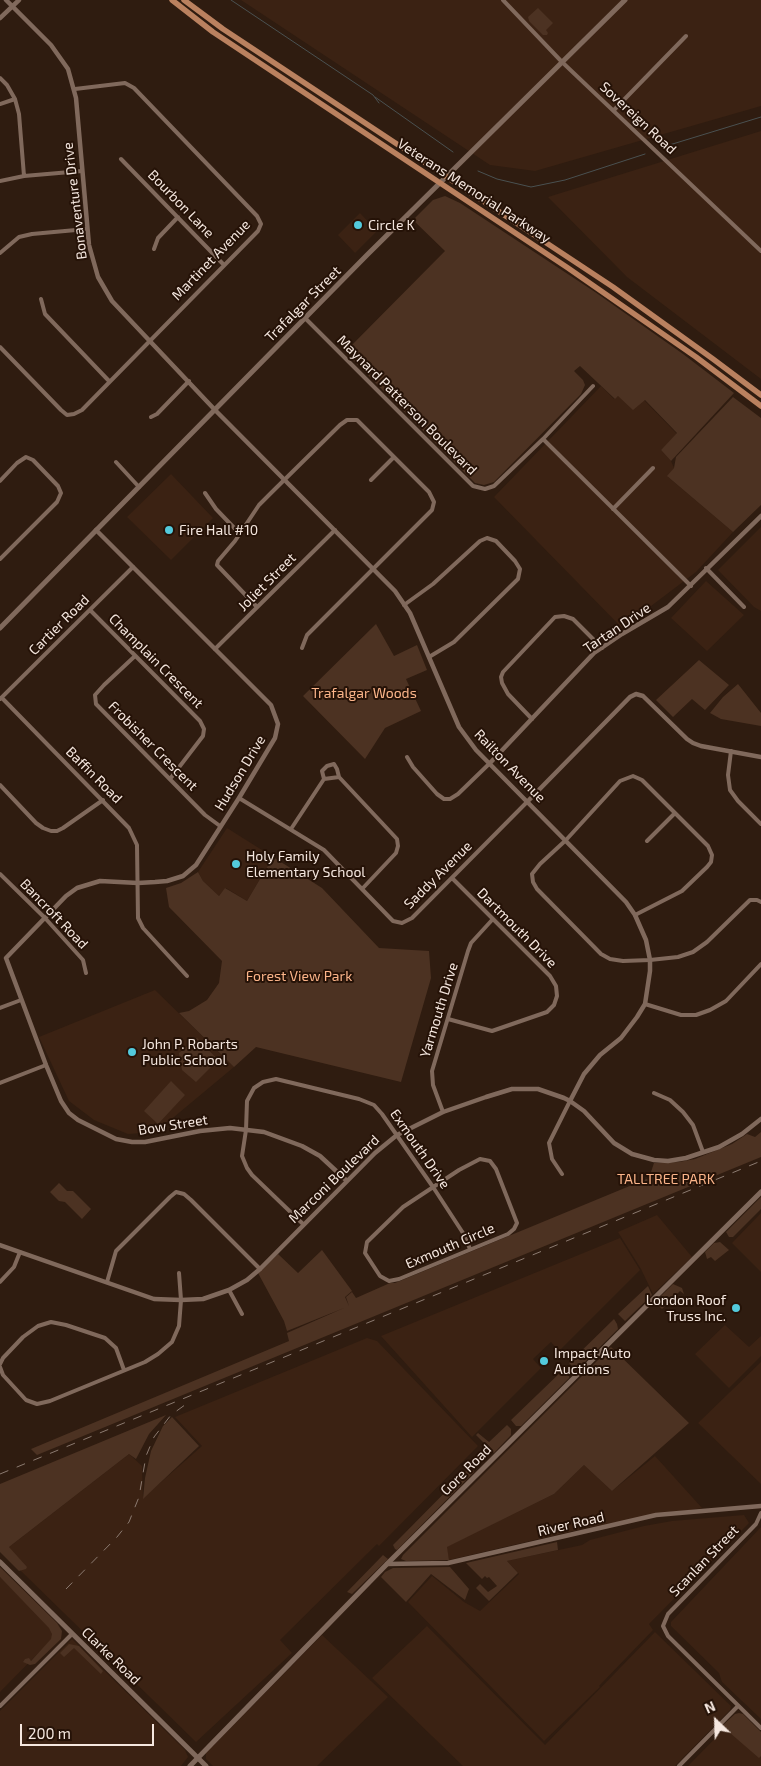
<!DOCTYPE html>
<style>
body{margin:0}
#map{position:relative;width:761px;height:1766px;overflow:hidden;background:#2f1c10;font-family:"Exo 2",sans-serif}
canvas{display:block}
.north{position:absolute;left:691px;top:1696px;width:50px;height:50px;-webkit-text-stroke:4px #251207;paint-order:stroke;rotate:336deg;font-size:14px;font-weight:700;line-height:20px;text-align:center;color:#f5e7df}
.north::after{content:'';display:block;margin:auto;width:18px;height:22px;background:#f5e7df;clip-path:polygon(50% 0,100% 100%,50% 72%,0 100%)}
.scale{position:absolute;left:20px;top:1724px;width:134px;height:22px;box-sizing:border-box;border:2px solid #f5e7df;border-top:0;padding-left:6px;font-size:15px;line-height:18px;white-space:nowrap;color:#f5e7df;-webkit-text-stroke:4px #251207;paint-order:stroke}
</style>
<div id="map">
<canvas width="761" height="1766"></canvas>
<div class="north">N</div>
<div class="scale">200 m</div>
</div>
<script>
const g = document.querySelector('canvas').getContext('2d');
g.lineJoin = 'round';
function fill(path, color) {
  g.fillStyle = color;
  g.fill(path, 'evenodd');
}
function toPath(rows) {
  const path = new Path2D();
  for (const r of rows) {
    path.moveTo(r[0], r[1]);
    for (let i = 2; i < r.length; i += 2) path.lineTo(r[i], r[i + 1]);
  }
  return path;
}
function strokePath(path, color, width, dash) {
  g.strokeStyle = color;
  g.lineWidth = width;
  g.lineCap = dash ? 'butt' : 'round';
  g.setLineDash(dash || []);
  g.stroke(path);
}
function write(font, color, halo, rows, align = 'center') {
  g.font = font + ' "Exo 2",sans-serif';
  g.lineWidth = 4;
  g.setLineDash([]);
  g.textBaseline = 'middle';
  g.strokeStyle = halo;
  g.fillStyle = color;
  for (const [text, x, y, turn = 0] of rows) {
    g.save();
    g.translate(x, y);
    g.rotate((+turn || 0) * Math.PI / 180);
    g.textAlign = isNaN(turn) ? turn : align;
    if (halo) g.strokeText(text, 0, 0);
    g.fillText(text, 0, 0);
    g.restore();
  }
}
fill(toPath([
 [241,0,761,0,761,106,535,171,490,165],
 [761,131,761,379,627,277,548,197],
 [360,213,377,231,355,253,338,235],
 [601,386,614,399,618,396,644,400,677,434,661,450,671,461,674,468,668,477,733,532,696,572,622,628,494,497],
 [171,474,213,518,171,560,127,517],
 [761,527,761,611,754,607,718,570],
 [706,581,744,615,707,651,671,618],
 [227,828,273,857,247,901,226,888,219,896,203,881,198,872],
 [155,990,234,1067,156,1132,128,1134,94,1120,69,1101,39,1037],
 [761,1213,761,1272,732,1243],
 [657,1215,692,1257,653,1294,641,1269,618,1232],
 [620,1238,640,1270,559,1351,551,1342,533,1359,541,1368,472,1437,381,1336],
 [725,1325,749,1347,761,1336,761,1356,729,1388,695,1354],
 [367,1338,377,1341,478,1446,379,1546,377,1544,280,1640,292,1653,196,1742,21,1571,9,1547,129,1454,142,1466,143,1498,202,1446,175,1417],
 [761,1362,761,1484,698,1423],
 [655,1456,702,1508,590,1527,449,1560,446,1547,554,1494,584,1465,612,1491],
 [744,1515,749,1523,649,1624,653,1630,599,1686,600,1687,544,1741,408,1602,432,1576,464,1602,480,1611,519,1574,507,1561,582,1545,590,1540,644,1526,672,1521],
 [761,1527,761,1719,722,1682,719,1673,671,1626,671,1622],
 [0,1577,57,1634,0,1692],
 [427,1626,545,1745,655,1632,731,1706,730,1710,675,1766,463,1766,372,1678],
 [322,1635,388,1697,317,1766,213,1766,206,1759,206,1753],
 [72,1639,185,1750,188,1757,181,1766,0,1766,0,1711],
 [739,1714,761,1736,761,1766,688,1766]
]), '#3b2213');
fill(toPath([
 [538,8,553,23,546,30,548,33,547,35,543,35,529,21,528,17],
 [445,196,460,203,595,292,683,354,734,393,671,461,661,450,677,433,645,400,633,410,618,396,615,399,580,366,574,371,583,380,585,385,581,394,494,482,484,485,475,483,345,352,445,251,413,220,433,200],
 [733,397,761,418,761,505,733,532,667,476,674,468,676,457],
 [376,624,394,656,417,645,427,670,406,679,421,711,385,728,365,759,303,696],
 [699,660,729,685,705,710,692,699,673,717,656,700],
 [738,684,761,713,761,726,721,719,710,713,723,697],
 [273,857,322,888,379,948,429,951,431,978,401,1082,256,1047,234,1067,179,1013,189,1011,207,1000,219,983,222,961,169,907,166,888,181,883,198,872,203,881,219,896,225,888,247,901],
 [197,1038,218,1060,196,1082,182,1070,179,1053],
 [171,1081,185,1095,158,1124,144,1111],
 [761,1132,761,1157,37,1455,31,1449,289,1341,287,1333,344,1308,287,1331,284,1321,258,1273,278,1254,298,1273,322,1250,352,1291,345,1297,349,1306,346,1297,352,1292,356,1298,390,1283,395,1283,649,1178,654,1163,679,1162,695,1159,732,1144,747,1134,755,1137],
 [59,1183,67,1191,73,1191,91,1209,82,1219,65,1202,59,1201,50,1192],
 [761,1197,761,1209,733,1237,729,1237,726,1232],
 [720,1242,729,1250,715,1261,711,1257,707,1259,705,1252,714,1243],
 [673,1284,682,1288,684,1294,680,1291,662,1309,655,1302],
 [648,1286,652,1295,625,1321,618,1314],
 [614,1319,617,1324,618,1329,579,1368,574,1368,569,1363],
 [611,1347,689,1423,612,1491,584,1465,554,1494,447,1547,449,1560,406,1561,401,1559,403,1555],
 [565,1368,569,1373,569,1378,521,1426,516,1426,511,1420],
 [166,1415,149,1434,136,1459,129,1454,9,1547,27,1567,26,1569,19,1571,0,1552,0,1484],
 [172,1417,199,1446,143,1499,145,1478,151,1451,163,1426],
 [507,1425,511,1429,511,1435,494,1453,476,1435,478,1433,489,1442],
 [476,1463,479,1465,473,1471,474,1472,397,1550,395,1549,393,1545,397,1541,471,1466],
 [557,1542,558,1550,507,1561,518,1573,489,1601,476,1588,480,1584,488,1592,497,1586,489,1577,487,1578,485,1576,482,1579,466,1563],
 [383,1555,388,1559,352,1594,347,1592],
 [0,1567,57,1623,62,1631,61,1639,35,1664,30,1665,23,1662,25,1659,29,1658,31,1661,51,1639,52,1634,49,1628,0,1577],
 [450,1567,469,1589,465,1600,431,1574,406,1602,381,1577,385,1572,393,1568],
 [69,1644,79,1646,103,1671,101,1674,74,1648,64,1657,60,1653],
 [739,1713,743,1714,761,1732,761,1756,759,1758,722,1726,735,1714]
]), '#4c3222');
strokePath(toPath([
 [231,0,373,95,379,103],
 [375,97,453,152],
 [666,146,761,117],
 [478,171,497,179,531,187,565,180,645,154]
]), '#4a5151', 1);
strokePath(toPath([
 [503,0,562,62,761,251],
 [0,78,7,85,15,99,19,114,24,176],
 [0,104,15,99],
 [614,110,686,36],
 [121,159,224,265],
 [0,181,24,176,82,171],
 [154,249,158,238,178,217],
 [0,253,19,237,32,234,87,229],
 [41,299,45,314,109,381],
 [305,318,473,486,485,489,494,486,543,439,593,386],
 [0,347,61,410,67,415,74,414,82,410,258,231,261,224,257,216,134,88,125,83,75,89],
 [151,417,157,414,189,381],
 [543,439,691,586],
 [116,462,139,487],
 [371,480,394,457],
 [0,481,17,463,26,457,33,460,58,486,61,493,57,502,0,559],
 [205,493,216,509,240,534],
 [613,509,653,468],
 [706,568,744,607],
 [404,605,433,584,480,541,487,538,496,541,515,561,520,569,518,579,454,642,429,657],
 [257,607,217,565,218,561,235,541,259,505,271,493,340,425,347,420,357,420,429,492,434,502,432,510,307,635,302,648],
 [90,610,200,721,204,729,203,736,170,779],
 [215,649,335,530],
 [135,656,104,685,95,695,96,704,205,815,220,826],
 [2,698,129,828,137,845,138,918,143,928,187,976],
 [0,699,133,567],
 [532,719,508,694,502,683,501,677,503,672,555,617,564,616,573,619,602,648],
 [731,751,728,775,730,790,738,801,761,824],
 [407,757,413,767,437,794,444,799,450,799,458,794,490,763],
 [324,779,322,771,327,766,334,764,337,769,339,777],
 [0,785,36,823,43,828,51,831,57,831,63,828,103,800],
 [239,798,324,850,393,921,402,923,412,918,528,801],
 [291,829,324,779,339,777,397,839,398,846,396,853,362,889],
 [647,841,675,813],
 [0,874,45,918,83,960,86,973],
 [635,915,682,891,707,867,711,862,712,855,708,846,642,780,633,776,620,781,566,840,540,864,532,874,533,882,537,889,601,954,610,959,623,961,650,960,678,957,693,952,707,942,750,900,757,900,761,902],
 [645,1004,681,1015,696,1015,710,1010,726,1001,761,964],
 [0,1008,21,1000],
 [448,1019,492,1031,547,1012,554,1005,557,996,556,986,550,976,452,878],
 [0,1083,46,1065],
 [654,1093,670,1100,683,1112,693,1125,703,1152],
 [443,1112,433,1085,432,1071,468,951,471,943,492,920],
 [480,1159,490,1161,496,1169,517,1223,514,1229,508,1234,399,1279,389,1281,380,1276,365,1253,367,1242,403,1207,459,1170,480,1159],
 [562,1174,552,1159,549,1143,570,1101],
 [303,1224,252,1175,247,1168,242,1156,246,1130,247,1101,254,1088,263,1082,276,1079,359,1099,374,1105,382,1114,433,1187,463,1233,470,1249],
 [0,1282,14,1267,20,1252],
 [107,1282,116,1251,170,1197,176,1192,184,1194,191,1200,260,1269],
 [229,1290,242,1314],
 [0,1364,3,1358,23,1337,38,1326,51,1322,66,1325,105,1338,116,1348,124,1370],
 [0,1367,3,1375,26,1400,37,1404,50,1401,145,1362,158,1354,172,1342,179,1326,181,1300,179,1273],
 [761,1513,756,1524,668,1614,663,1626,668,1636,761,1728],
 [0,1706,72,1634],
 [679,1766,738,1706]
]), '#80695c', 4);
strokePath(toPath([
 [6,0,51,45,68,69,76,98,89,245,98,277,112,301,215,410,395,591,410,613,459,727,476,750,626,902,635,915,646,940,650,960,650,971,645,1004,637,1017,621,1038,600,1055,584,1074,570,1101],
 [0,18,19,0],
 [96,530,271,705,278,724,275,738,239,798,196,865,183,876,167,881,155,882,138,883,100,881,77,888,66,896,6,958,46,1065,61,1101,69,1113,78,1120,116,1139,132,1142,145,1142,200,1131,230,1128,264,1132,302,1146,320,1156,347,1181],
 [490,763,594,653,622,634,668,607,761,516],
 [528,801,630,697,636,694,643,696,687,739,693,743,701,746,761,757],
 [0,1245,154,1299,181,1300,203,1299,229,1290,247,1280,260,1269,375,1153,397,1135,443,1112,486,1097,512,1089,538,1089,564,1098,570,1101,584,1111,614,1143,632,1154,654,1160,668,1161,686,1158,719,1147,742,1134,761,1119],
 [387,1564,448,1563,656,1515,761,1506]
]), '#80695c', 4.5);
strokePath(toPath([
 [0,628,367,255,625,0],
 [0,1562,206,1766],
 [190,1766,387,1564,761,1192]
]), '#80695c', 5);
strokePath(toPath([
 [172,0,213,32,568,268,696,357,761,406],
 [184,0,223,29,613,287,713,359,761,395]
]), '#ba815f', 5.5);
strokePath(toPath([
 [0,1474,761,1161],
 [66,1589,117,1537,129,1522,139,1497,146,1456,154,1437,171,1415,189,1402]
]), '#8c7b71', 1, [9, 9]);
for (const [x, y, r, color] of [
 [358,225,5,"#53cadc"],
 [169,530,5,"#53cadc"],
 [236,864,5,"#53cadc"],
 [132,1052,5,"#53cadc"],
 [736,1308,5,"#53cadc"],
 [544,1361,5,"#53cadc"]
]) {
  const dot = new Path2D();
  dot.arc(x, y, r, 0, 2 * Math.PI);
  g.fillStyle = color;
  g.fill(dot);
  strokePath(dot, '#251207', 2);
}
write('14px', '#f5e7df', '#251207', [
 ["Sovereign Road",638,118,43],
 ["Veterans Memorial Parkway",474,191,33],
 ["Bonaventure Drive",75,201,-97],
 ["Bourbon Lane",181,204,46],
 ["Martinet Avenue",211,260,-46],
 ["Trafalgar Street",303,304,-45],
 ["Maynard Patterson Boulevard",407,405,45],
 ["Joliet Street",267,582,-45],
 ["Cartier Road",59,625,-45],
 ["Tartan Drive",617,628,-34],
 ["Champlain Crescent",156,661,45],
 ["Frobisher Crescent",153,746,45],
 ["Railton Avenue",510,766,46],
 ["Hudson Drive",240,773,-59],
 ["Baffin Road",94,775,45],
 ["Saddy Avenue",438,875,-45],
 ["Bancroft Road",54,914,46],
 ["Dartmouth Drive",517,928,45],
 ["Yarmouth Drive",439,1010,-73],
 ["Bow Street",173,1125,-9],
 ["Exmouth Drive",420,1149,55],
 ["Marconi Boulevard",334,1179,-44],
 ["Exmouth Circle",450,1246,-23],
 ["Gore Road",466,1470,-45],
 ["River Road",571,1524,-13],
 ["Scanlan Street",704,1561,-46],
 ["Clarke Road",111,1656,44]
]);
write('14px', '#f5e7df', '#251207', [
 ["Circle K",368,225],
 ["Fire Hall #10",179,530],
 ["Holy Family",246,856],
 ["Elementary School",246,872],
 ["John P. Robarts",142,1044],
 ["Public School",142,1060],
 ["London Roof",726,1300,"right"],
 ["Truss Inc.",726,1316,"right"],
 ["Impact Auto",554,1353],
 ["Auctions",554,1369]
], 'left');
write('14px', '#fcb58a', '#251207', [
 ["Trafalgar Woods",364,693],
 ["Forest View Park",299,976],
 ["TALLTREE PARK",666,1179]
]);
</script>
